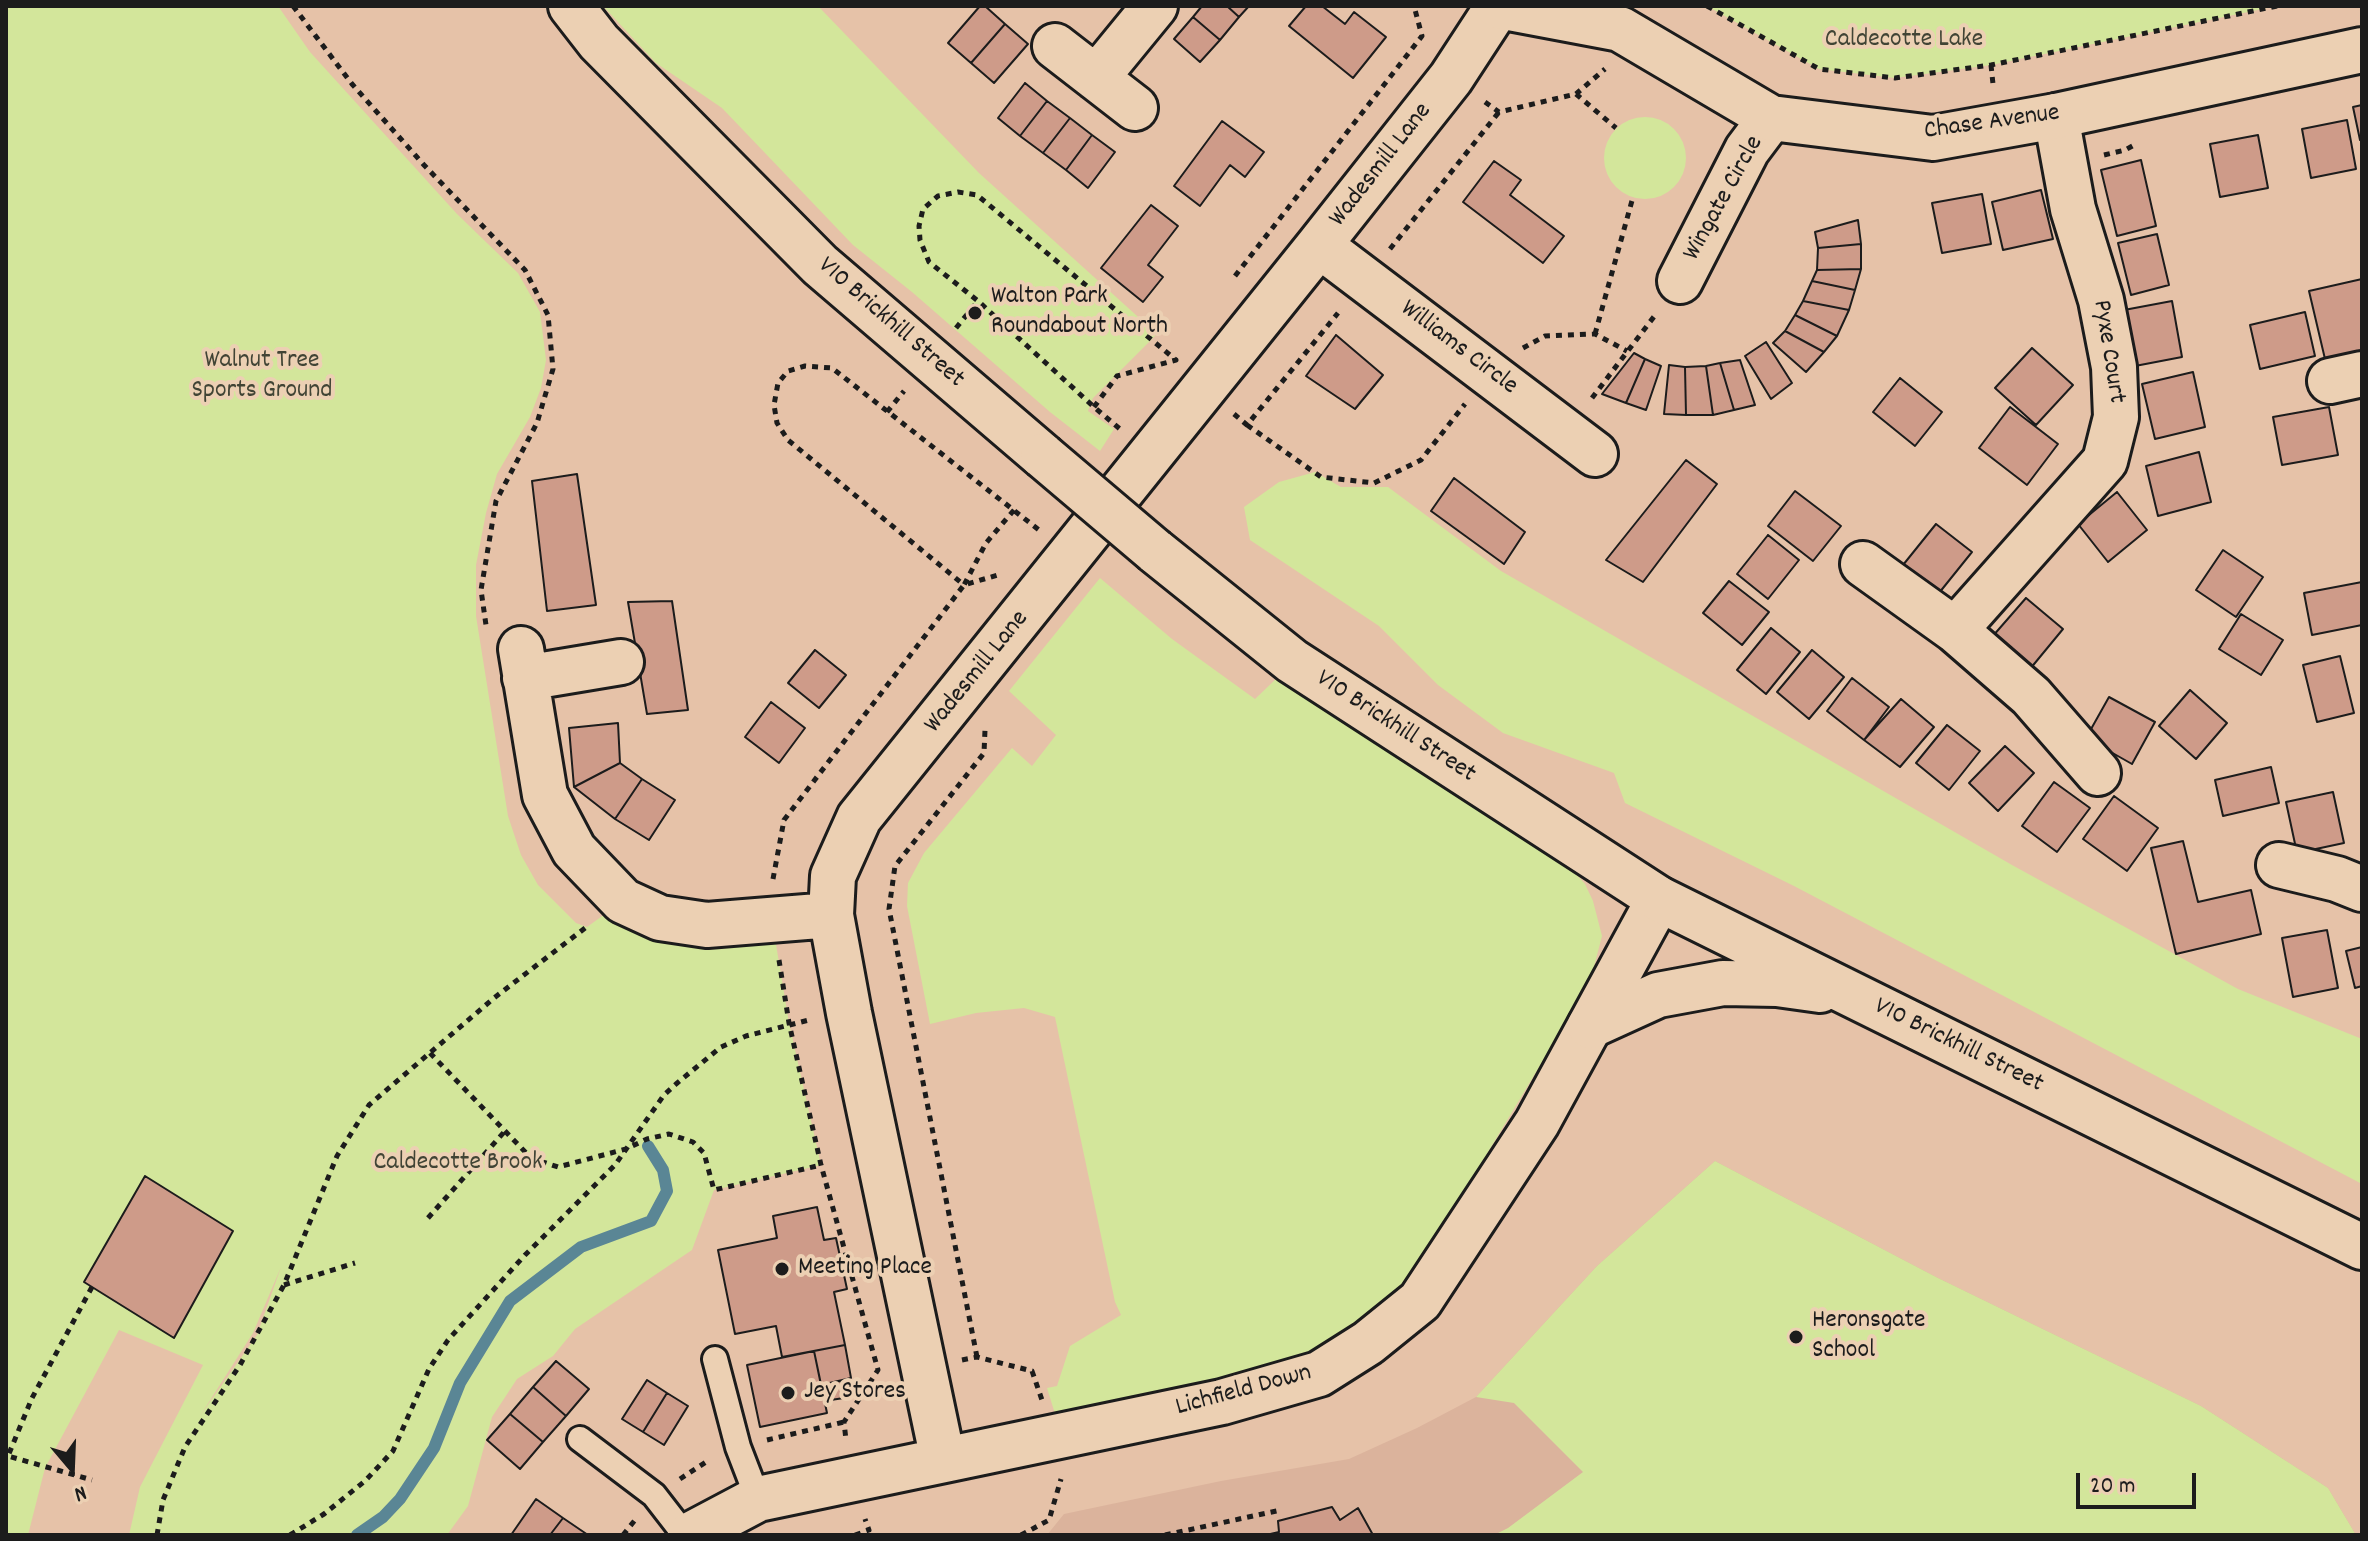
<!DOCTYPE html>
<style>
body{margin:0}
#map{position:relative;width:2368px;height:1541px;overflow:hidden;background:#e6c2a8;font-family:Dekko,sans-serif}
canvas{display:block}
.frame{position:absolute;inset:0;border:8px solid #1c1c1c;pointer-events:none}
.north{position:absolute;left:32px;top:1429px;width:80px;height:80px;-webkit-text-stroke:6px #ecd0b3;paint-order:stroke;rotate:161deg;font-size:22px;font-weight:700;line-height:32px;text-align:center;color:#1c1c1c}
.north::after{content:'';display:block;margin:auto;width:28px;height:36px;background:#1c1c1c;clip-path:polygon(50% 0,100% 100%,50% 72%,0 100%)}
.scale{position:absolute;left:2076px;top:1473px;width:120px;height:36px;box-sizing:border-box;border:4px solid #1c1c1c;border-top:0;padding-left:10px;font-size:24px;line-height:28px;white-space:nowrap;color:#1c1c1c;-webkit-text-stroke:6px #ecd0b3;paint-order:stroke}
</style>
<div id="map">
<canvas width="2368" height="1541"></canvas>
<div class="frame"></div>
<div class="north">N</div>
<div class="scale">20 m</div>
</div>
<script>
const g = document.querySelector('canvas').getContext('2d');
g.lineJoin = 'round';
function fill(path, color) {
  g.fillStyle = color;
  g.fill(path, 'evenodd');
}
function toPath(rows) {
  const path = new Path2D();
  for (const r of rows) {
    if (r.length === 3) {
      path.moveTo(r[0] + r[2], r[1]);
      path.arc(r[0], r[1], r[2], 0, 2 * Math.PI);
      continue;
    }
    path.moveTo(r[0], r[1]);
    for (let i = 2; i < r.length; i += 2) path.lineTo(r[i], r[i + 1]);
  }
  return path;
}
function strokePath(path, color, width, dash) {
  g.strokeStyle = color;
  g.lineWidth = width;
  g.lineCap = dash ? 'butt' : 'round';
  g.setLineDash(dash || []);
  g.stroke(path);
}
function write(font, color, halo, rows, align = 'center') {
  g.font = font + ' Dekko,sans-serif';
  g.lineWidth = 8;
  g.setLineDash([]);
  g.textBaseline = 'middle';
  g.strokeStyle = halo;
  g.fillStyle = color;
  for (const [text, x, y, turn = 0] of rows) {
    g.save();
    g.translate(x, y);
    g.rotate((+turn || 0) * Math.PI / 180);
    g.textAlign = isNaN(turn) ? turn : align;
    if (halo) g.strokeText(text, 0, 0);
    g.fillText(text, 0, 0);
    g.restore();
  }
}
fill(toPath([
 [1715,1161,1936,1277,2201,1406,2328,1488,2356,1535,1047,1535,1064,1514,1221,1481,1349,1459,1417,1428,1476,1397,1597,1266]
]), '#dbb39c');
fill(toPath([
 [6,6,278,6,310,52,457,214,518,273,540,312,546,360,541,388,530,417,497,474,486,513,476,565,476,616,508,816,521,855,538,885,576,923,587,927,623,901,772,920,789,1023,821,1165,714,1190,692,1250,575,1329,553,1356,517,1379,492,1417,468,1506,447,1535,129,1535,140,1487,203,1365,119,1330,45,1468,28,1535,6,1535],
 [145,1176,233,1231,174,1337,84,1281],
 [281,1267,257,1335,200,1416,253,1333],
 [603,6,818,6,979,173,1157,334,1093,398,1088,411,1114,429,1100,451,1050,412,912,292,853,245,722,108,656,63],
 [1707,6,2277,6,1991,65,1895,78,1819,69],
 [1645,158,41],
 [1315,472,1341,487,1388,487,1501,571,2012,865,2238,989,2362,1039,2362,1184,1794,886,1625,803,1614,773,1503,733,1438,685,1379,626,1250,540,1244,507,1279,482],
 [1100,578,1172,639,1255,699,1278,677,1559,855,1585,884,1593,901,1602,936,1590,982,1433,1244,1407,1280,1365,1320,1311,1356,1263,1373,1056,1417,1047,1388,1057,1386,1070,1346,1121,1315,1115,1302,1055,1017,1024,1008,976,1013,930,1024,907,906,908,883,924,853,1012,748,1032,766,1056,735,1009,691],
 [1715,1161,1936,1277,2201,1406,2328,1488,2356,1535,1494,1535,1508,1528,1583,1472,1514,1403,1476,1397,1597,1266]
]), '#d3e69b');
strokePath(toPath([
 [357,1535,383,1517,400,1499,434,1448,460,1383,510,1301,581,1247,651,1221,667,1191,663,1170,648,1146]
]), '#5a8695', 12);
const building = toPath([
 [980,6,985,6,1005,24,971,63,948,43,980,6],
 [1202,6,1227,6,1239,17,1220,40,1193,17,1202,6],
 [1227,6,1249,6,1239,17,1227,6],
 [1306,6,1322,6,1345,24,1354,12,1386,37,1353,78,1289,26,1306,6],
 [1193,17,1220,40,1200,62,1174,39,1193,17],
 [1005,24,1028,44,994,83,971,63,1005,24],
 [1025,83,1047,101,1020,136,998,118,1025,83],
 [1047,101,1070,118,1043,153,1020,136,1047,101],
 [2362,105,2362,139,2360,140,2353,107,2362,105],
 [1070,118,1092,135,1066,170,1043,153,1070,118],
 [2347,120,2356,169,2311,178,2302,129,2347,120],
 [1222,121,1264,152,1245,177,1230,165,1200,206,1174,186,1222,121],
 [1092,135,1115,152,1088,188,1066,170,1092,135],
 [2258,135,2268,188,2220,197,2210,144,2258,135],
 [2141,160,2156,226,2117,236,2101,170,2141,160],
 [1494,161,1521,180,1510,195,1564,236,1543,263,1463,202,1494,161],
 [2041,190,2053,239,2003,250,1992,202,2041,190],
 [1982,194,1991,244,1942,253,1932,203,1982,194],
 [1151,205,1178,226,1148,265,1163,277,1143,302,1101,268,1151,205],
 [1858,220,1861,244,1818,248,1815,232,1858,220],
 [2157,234,2169,285,2131,295,2118,243,2157,234],
 [1861,244,1861,269,1817,270,1818,248,1861,244],
 [1861,269,1855,290,1812,281,1817,270,1861,269],
 [2362,279,2362,350,2325,359,2309,291,2362,279],
 [1812,281,1855,290,1849,310,1803,301,1812,281],
 [1803,301,1849,310,1837,336,1795,315,1803,301],
 [2172,301,2182,357,2135,366,2124,310,2172,301],
 [2305,312,2315,356,2260,369,2250,325,2305,312],
 [1795,315,1837,336,1824,352,1785,331,1795,315],
 [1785,331,1824,352,1806,372,1773,343,1785,331],
 [1336,335,1383,375,1355,409,1306,376,1336,335],
 [1766,342,1792,383,1771,399,1745,356,1766,342],
 [2032,348,2073,385,2036,425,1995,388,2032,348],
 [1634,353,1645,359,1626,403,1602,394,1634,353],
 [1645,359,1661,366,1646,410,1626,403,1645,359],
 [1740,360,1755,405,1734,410,1720,363,1740,360],
 [1720,363,1734,410,1713,415,1706,366,1720,363],
 [1669,365,1685,367,1686,415,1664,414,1669,365],
 [1706,366,1713,415,1686,415,1685,367,1706,366],
 [2193,372,2205,427,2155,439,2142,384,2193,372],
 [1900,378,1942,412,1915,446,1873,412,1900,378],
 [2010,407,2058,444,2027,485,1979,448,2010,407],
 [2329,407,2338,455,2282,465,2273,417,2329,407],
 [2199,452,2211,502,2158,516,2146,466,2199,452],
 [1686,460,1717,484,1643,582,1606,560,1686,460],
 [577,474,596,605,547,611,532,481,577,474],
 [1454,478,1525,532,1504,564,1431,511,1454,478],
 [1795,491,1841,526,1813,561,1768,526,1795,491],
 [2117,492,2147,530,2108,562,2078,524,2117,492],
 [1936,524,1972,552,1939,593,1903,565,1936,524],
 [1768,535,1799,560,1768,599,1737,574,1768,535],
 [2223,550,2263,577,2236,617,2196,590,2223,550],
 [1729,581,1769,612,1742,645,1703,613,1729,581],
 [2362,582,2362,625,2312,635,2304,593,2362,582],
 [2026,598,2063,629,2030,669,1992,637,2026,598],
 [672,601,688,710,647,714,628,602,672,601],
 [2241,614,2283,640,2261,675,2219,649,2241,614],
 [1771,628,1800,652,1766,694,1737,670,1771,628],
 [815,650,846,675,819,708,788,683,815,650],
 [1812,650,1844,677,1809,719,1777,692,1812,650],
 [2340,656,2354,713,2317,722,2303,665,2340,656],
 [1852,678,1889,707,1864,740,1827,711,1852,678],
 [2190,690,2227,723,2196,759,2159,726,2190,690],
 [2109,697,2155,722,2132,764,2086,738,2109,697],
 [1901,699,1934,727,1900,767,1864,740,1901,699],
 [771,702,805,728,779,763,745,737,771,702],
 [618,723,620,763,574,787,569,728,618,723],
 [1947,725,1980,751,1949,790,1916,763,1947,725],
 [2005,746,2034,773,1998,811,1969,783,2005,746],
 [620,763,642,779,615,819,574,787,620,763],
 [2271,767,2279,803,2223,816,2215,780,2271,767],
 [642,779,675,800,649,840,615,819,642,779],
 [2054,782,2090,808,2057,852,2022,826,2054,782],
 [2333,792,2344,843,2297,853,2286,802,2333,792],
 [2114,796,2158,828,2127,871,2083,839,2114,796],
 [2183,841,2198,902,2251,890,2261,934,2176,954,2151,848,2183,841],
 [2327,930,2338,988,2293,997,2282,938,2327,930],
 [2362,947,2362,986,2355,988,2346,951,2362,947],
 [145,1176,233,1231,174,1338,84,1282,145,1176],
 [817,1207,824,1240,836,1238,847,1289,834,1292,845,1345,782,1357,776,1326,735,1334,718,1250,777,1238,773,1216,817,1207],
 [845,1345,851,1378,821,1385,814,1351,845,1345],
 [814,1351,827,1413,760,1427,747,1365,814,1351],
 [556,1361,589,1389,566,1416,533,1387,556,1361],
 [647,1380,667,1393,643,1432,622,1419,647,1380],
 [841,1381,844,1398,824,1401,821,1385,841,1381],
 [533,1387,566,1416,543,1442,510,1414,533,1387],
 [667,1393,688,1406,664,1445,643,1432,667,1393],
 [510,1414,543,1442,520,1469,487,1440,510,1414],
 [536,1499,563,1518,550,1535,511,1535,536,1499],
 [1332,1507,1340,1520,1358,1508,1373,1535,1266,1535,1279,1532,1278,1521,1332,1507],
 [563,1518,588,1535,550,1535,563,1518]
]);
fill(building, '#ce9b89');
strokePath(building, '#1c1c1c', 2);
const lane = toPath([
 [715,1359,738,1447,758,1499],
 [580,1439,654,1495,685,1535]
]);
const street = toPath([
 [1055,46,1135,108],
 [1096,78,1155,6],
 [1319,245,1595,454],
 [1680,281,1747,150,1771,118],
 [2330,381,2362,374],
 [1863,564,1955,630,2031,696,2098,773],
 [1955,630,2105,461,2116,417,2114,367,2101,300,2073,209,2056,116],
 [521,649,545,795,574,850,623,901,660,918,707,925,831,915],
 [525,678,621,662],
 [2279,865,2337,879,2362,889],
 [943,1460,849,1013,831,915,833,876,859,818,1319,245,1451,78,1498,6],
 [690,1535,758,1499,1222,1402,1319,1374,1368,1343,1420,1301,1537,1123,1659,899]
]);
const secondary = toPath([
 [571,6,599,42,820,265,1043,456],
 [1498,6,1620,29,1771,118,1933,138,2056,116,2362,50],
 [1155,551,1292,661,1659,899,2362,1247],
 [1590,1026,1658,995,1723,983,1777,984,1820,990]
]);
strokePath(lane, '#1c1c1c', 30);
strokePath(street, '#1c1c1c', 50);
strokePath(secondary, '#1c1c1c', 50);
strokePath(toPath([
 [293,6,352,84,424,165,525,270,548,315,553,369,537,423,496,501,481,590,486,625],
 [1707,6,1819,69,1895,78,1991,65,2277,6],
 [1991,65,1993,84],
 [1576,94,1616,128],
 [1485,102,1499,112,1576,94,1605,69],
 [2104,155,2125,150,2136,144],
 [1390,249,1499,112],
 [1235,276,1422,36,1414,6],
 [956,328,978,301],
 [1595,334,1633,197],
 [1523,348,1545,336,1595,334,1627,351],
 [1592,398,1656,314],
 [1094,407,1117,376,1176,360,977,195,958,192,938,196,923,209,919,226,920,240,929,262,978,301,1094,407,1120,429],
 [887,412,904,391],
 [1234,414,1247,425,1338,313],
 [1247,425,1321,477,1374,483,1421,460,1465,404],
 [1014,510,986,543,964,585,788,440,777,423,774,405,778,383,788,371,805,366,832,368,1039,530],
 [773,879,784,820,964,585,1001,574],
 [779,960,789,1023,821,1165,878,1370,844,1422,846,1440],
 [430,1053,531,1158,558,1167,626,1149,647,1139,669,1134,693,1142,704,1153,714,1190,821,1165],
 [428,1218,505,1131],
 [284,1285,355,1263],
 [92,1287,32,1398,8,1456,92,1480],
 [977,1357,889,909,895,866,984,753,985,730],
 [962,1360,977,1357,1032,1371,1042,1400],
 [767,1440,844,1422],
 [680,1479,709,1460],
 [157,1535,163,1500,185,1447,240,1365,284,1285,337,1156,369,1105,494,998,589,925],
 [290,1535,324,1514,365,1481,393,1451,429,1369,448,1340,525,1255,615,1165,664,1095,676,1084,721,1047,746,1036,809,1020],
 [623,1535,635,1520],
 [855,1535,869,1530,865,1519],
 [1021,1535,1049,1520,1061,1479],
 [1165,1535,1281,1510]
]), '#1c1c1c', 5, [6, 6]);
strokePath(lane, '#ecd0b3', 24);
strokePath(street, '#ecd0b3', 44);
strokePath(secondary, '#ecd0b3', 44);
const secondaryBridge = toPath([
 [1043,456,1155,551]
]);
strokePath(secondaryBridge, '#1c1c1c', 50, []);
strokePath(secondaryBridge, '#ecd0b3', 44);
for (const [x, y, r, color] of [
 [975,313,8,"#1c1c1c"],
 [782,1269,8,"#1c1c1c"],
 [1796,1337,8,"#1c1c1c"],
 [788,1393,8,"#1c1c1c"]
]) {
  const dot = new Path2D();
  dot.arc(x, y, r, 0, 2 * Math.PI);
  g.fillStyle = color;
  g.fill(dot);
  strokePath(dot, '#ecd0b3', 3);
}
write('26px', '#414435', '#ecd0b3', [
 ["Caldecotte Lake",1904,41],
 ["Walnut Tree",262,362],
 ["Sports Ground",262,392],
 ["Caldecotte Brook",458,1164]
]);
write('26px', '#1c1c1c', '#ecd0b3', [
 ["Chase Avenue",1992,124,-8],
 ["Wadesmill Lane",1382,166,-52],
 ["Wingate Circle",1725,199,-61],
 ["V10 Brickhill Street",890,324,41],
 ["Williams Circle",1458,349,37],
 ["Pyxe Court",2107,352,81],
 ["Wadesmill Lane",978,673,-51],
 ["V10 Brickhill Street",1395,728,33],
 ["V10 Brickhill Street",1958,1047,26],
 ["Lichfield Down",1244,1392,-15]
]);
write('26px', '#1c1c1c', '#ecd0b3', [
 ["Walton Park",991,298],
 ["Roundabout North",991,328],
 ["Meeting Place",798,1269],
 ["Heronsgate",1812,1322],
 ["School",1812,1352],
 ["Jey Stores",804,1393]
], 'left');
</script>
